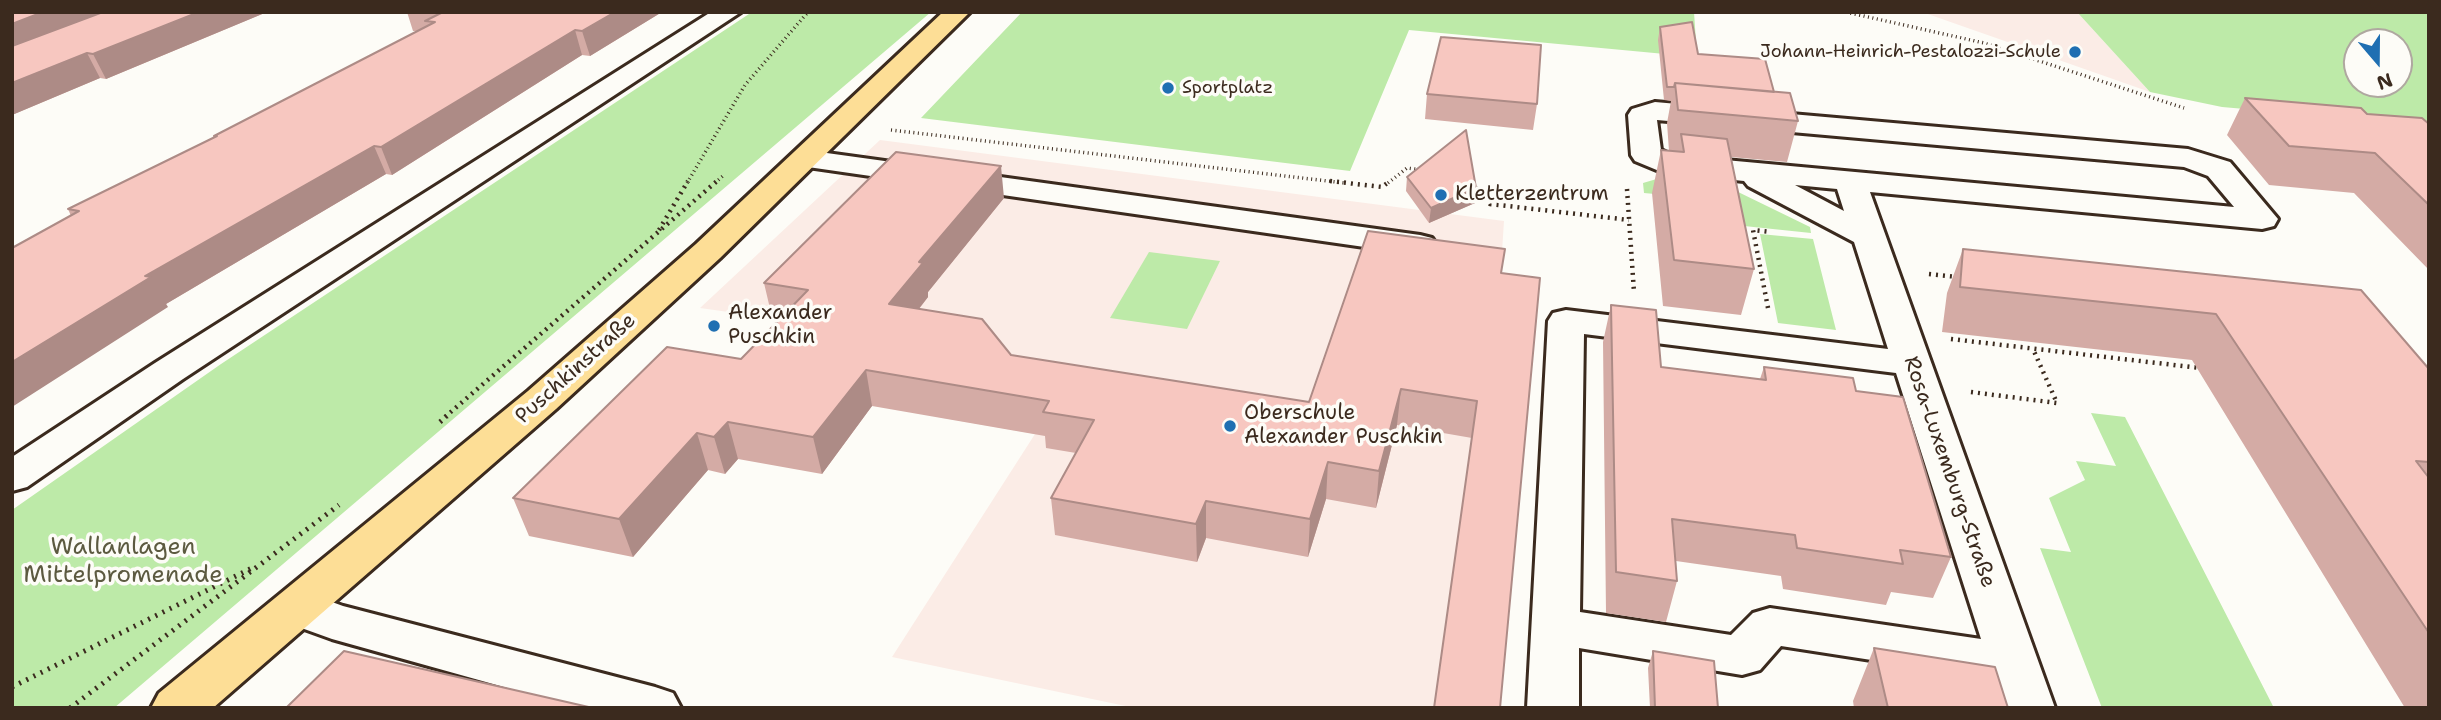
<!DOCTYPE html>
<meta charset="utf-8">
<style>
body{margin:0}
#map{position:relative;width:2441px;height:720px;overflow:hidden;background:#fdfcf7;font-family:"Shantell Sans",sans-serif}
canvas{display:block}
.frame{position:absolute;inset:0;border:14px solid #3b2a1e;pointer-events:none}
.north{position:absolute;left:2343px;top:28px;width:70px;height:70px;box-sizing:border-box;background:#fdfcf7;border:2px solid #afa8a0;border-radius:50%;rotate:160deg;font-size:19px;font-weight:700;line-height:28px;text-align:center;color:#3b2a1e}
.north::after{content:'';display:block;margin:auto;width:24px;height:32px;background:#1f6fb2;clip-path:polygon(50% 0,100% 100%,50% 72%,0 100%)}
</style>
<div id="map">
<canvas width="2441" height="720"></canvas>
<div class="frame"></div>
<div class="north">N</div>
</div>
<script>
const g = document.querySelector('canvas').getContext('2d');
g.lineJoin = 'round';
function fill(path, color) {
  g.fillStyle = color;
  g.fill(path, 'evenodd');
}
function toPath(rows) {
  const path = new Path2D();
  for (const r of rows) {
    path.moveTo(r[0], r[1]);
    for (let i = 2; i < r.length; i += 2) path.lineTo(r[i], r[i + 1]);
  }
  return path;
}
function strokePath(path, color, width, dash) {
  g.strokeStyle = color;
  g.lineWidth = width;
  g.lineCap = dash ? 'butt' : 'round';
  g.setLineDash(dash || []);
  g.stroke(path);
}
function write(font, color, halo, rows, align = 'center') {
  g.font = font + ' "Shantell Sans",sans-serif';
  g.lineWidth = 7;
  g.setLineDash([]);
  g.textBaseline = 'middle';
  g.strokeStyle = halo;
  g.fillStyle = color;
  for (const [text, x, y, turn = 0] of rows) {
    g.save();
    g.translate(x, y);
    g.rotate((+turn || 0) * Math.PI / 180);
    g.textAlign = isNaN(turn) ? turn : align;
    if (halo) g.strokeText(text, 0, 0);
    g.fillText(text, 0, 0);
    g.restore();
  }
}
fill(toPath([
 [1922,12,2077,12,2150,92],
 [880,140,1504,221,1500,283,1472,438,1434,708,1135,708,892,657,1035,434,937,417,946,405,814,324,700,308]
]), '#fbece6');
fill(toPath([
 [752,12,931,12,114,708,12,708,12,510,221,364],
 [1022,12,1694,12,1697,57,1409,30,1350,171,921,118],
 [2077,12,2429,12,2429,125,2222,107,2150,92],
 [2357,42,2399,42,2399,84,2357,84],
 [1660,178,1732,189,1810,227,1811,233,1725,224,1720,200,1644,193,1643,183],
 [1760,234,1813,239,1836,330,1778,323],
 [1149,252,1220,261,1187,329,1110,318],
 [2091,413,2125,417,2274,708,2102,708,2040,548,2071,552,2049,498,2085,480,2076,461,2116,466]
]), '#bdeaa8');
const minor = toPath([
 [711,12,741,12,183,379,27,487,12,491,12,457,155,363,711,12],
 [1655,102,2188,149,2230,162,2278,219,2274,226,2262,229,1870,192,2055,708,2003,708,1994,679,1781,646,1760,670,1742,675,1579,648,1579,708,1527,708,1548,321,1553,313,1566,310,1888,349,1854,242,1748,186,1744,181,1664,173,1635,161,1631,155,1628,115,1632,109,1655,102],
 [1657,120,2184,167,2208,176,2234,207,1671,155,1661,150,1657,120],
 [1795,185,1837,189,1844,211,1795,185],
 [1584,334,1896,373,1981,639,1770,608,1753,613,1731,635,1580,612,1584,334],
 [805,150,1420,235,1432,238,1437,245,1432,252,1420,255,794,165,790,159,794,153,805,150],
 [299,590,343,606,655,687,673,693,681,708,579,708,332,639,282,621,275,608,282,595,299,590]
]);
const major = toPath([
 [943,12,970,12,720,258,556,409,213,708,151,708,159,693,528,391,696,244,943,12]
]);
strokePath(minor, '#3b2a1e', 6);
strokePath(major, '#3b2a1e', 6);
strokePath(toPath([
 [1846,12,1984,43,2184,108],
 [891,130,1345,183],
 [687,183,745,85,808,12],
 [715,183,724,175],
 [1388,183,1407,168,1422,170]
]), '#3b2a1e', 3.5, [1, 3.5]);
strokePath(toPath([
 [1330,181,1382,187,1390,181],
 [1472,182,1490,204,1629,220],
 [1627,189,1634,292],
 [659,230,688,181],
 [1929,274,1958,277],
 [1768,308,1753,230,1770,232],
 [1951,339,2200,368],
 [1971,392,2057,403,2033,349],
 [445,417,717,181]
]), '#3b2a1e', 4.5, [2, 5]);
strokePath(toPath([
 [440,422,447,416],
 [12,687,252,568],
 [70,708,339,505]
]), '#3b2a1e', 5, [2, 6]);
fill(minor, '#fdfcf7');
fill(major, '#fdde96');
fill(toPath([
 [12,12,267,12,106,79,100,78,12,115],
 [407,12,662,12,590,56,582,55,392,175,386,174,166,304,168,307,71,216,68,209,215,137,214,136,418,31,413,31],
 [1660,27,1698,54,1774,92,1798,121,1787,162,1731,157,1754,269,1741,315,1663,306,1652,193,1661,150,1669,151,1667,123,1671,101,1664,100,1658,40],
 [1427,94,1537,104,1533,130,1425,119],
 [2245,98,2367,114,2429,124,2429,270,2354,193,2269,185,2227,135],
 [1407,177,1475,203,1429,223,1406,191],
 [1004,198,928,292,928,297,919,309,1011,355,1309,402,1505,249,1472,438,1397,425,1376,508,1326,499,1308,557,1206,538,1197,562,1055,535,1051,498,1076,453,1046,448,1045,436,872,406,822,474,738,459,725,474,708,470,633,557,529,536,513,498,741,359,780,318,772,317,764,283],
 [1963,249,2429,369,2429,708,2405,708,2192,360,1942,332,1947,293],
 [1611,305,1661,367,1760,379,1764,367,1856,391,1951,557,1933,598,1891,592,1886,605,1783,589,1781,576,1676,561,1677,581,1666,622,1606,613,1603,342],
 [1874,648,2008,708,1854,708,1853,701],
 [1653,651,1718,708,1650,708,1648,668]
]), '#d4aba5');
fill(toPath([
 [43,12,117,12,12,53,12,24],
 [199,12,267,12,106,79,93,54],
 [615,12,662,12,590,56,582,31],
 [575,30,582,55,392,175,381,147],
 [87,53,100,78,12,115,12,83],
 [374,146,386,174,166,304,168,307,12,407,12,362,145,276],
 [1001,166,1004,198,928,292,928,297,895,339,889,304,919,262],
 [1476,188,1475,203,1429,223,1431,208],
 [866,370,872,406,822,474,813,437],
 [1401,389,1397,425,1376,508,1379,471],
 [728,422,738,459,725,474,714,437],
 [697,433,708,470,633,557,619,519],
 [1328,462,1326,499,1308,557,1310,519],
 [1206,501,1206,538,1197,562,1196,524]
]), '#ad8b86');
const building = toPath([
 [12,12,43,12,12,24,12,12],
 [103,12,199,12,93,54,87,53,12,83,12,46,103,12],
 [443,12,615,12,582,31,575,30,381,147,374,146,145,276,151,277,12,362,12,248,79,211,68,209,217,136,214,136,435,22,425,21,443,12],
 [1692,22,1698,54,1765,59,1774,92,1675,83,1674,87,1667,87,1660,27,1692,22],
 [1441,37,1541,45,1537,104,1427,94,1441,37],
 [1675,83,1790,93,1798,121,1678,110,1675,83],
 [2245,98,2361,108,2367,114,2422,118,2429,124,2429,205,2375,153,2289,146,2245,98],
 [1466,130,1476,188,1431,208,1407,177,1466,130],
 [1681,134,1727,139,1754,269,1674,260,1661,150,1684,152,1681,134],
 [896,152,1001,166,919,262,923,263,889,304,982,319,1011,355,1309,402,1368,231,1505,249,1501,273,1540,278,1500,708,1434,708,1477,401,1401,389,1379,471,1328,462,1310,519,1206,501,1196,524,1051,498,1094,420,1043,412,1049,401,866,370,813,437,728,422,714,437,697,433,619,519,513,498,667,347,741,359,808,290,764,283,896,152],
 [1963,249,2361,290,2429,369,2429,462,2416,461,2429,478,2429,633,2216,314,1960,287,1963,249],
 [1611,305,1656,310,1661,367,1766,380,1764,367,1853,378,1856,391,1903,397,1951,557,1900,550,1903,564,1797,548,1795,535,1672,519,1677,581,1616,572,1611,305],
 [1874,648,1995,667,2008,708,1888,708,1874,648],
 [344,651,593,708,286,708,344,651],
 [1653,651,1714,661,1718,708,1655,708,1653,651]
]);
fill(building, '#f7c7c0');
strokePath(building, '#ad8b86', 2);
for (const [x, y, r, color] of [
 [2075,52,7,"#1f6fb2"],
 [1168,88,7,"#1f6fb2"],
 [1441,195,7,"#1f6fb2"],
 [714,326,7,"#1f6fb2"],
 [1230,426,7,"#1f6fb2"]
]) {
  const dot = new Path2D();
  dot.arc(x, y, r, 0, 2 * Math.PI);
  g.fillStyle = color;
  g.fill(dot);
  strokePath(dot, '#fdfcf7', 2.5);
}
write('18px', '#3b2a1e', '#fdfcf7', [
 ["Johann-Heinrich-Pestalozzi-Schule",2061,52],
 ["Sportplatz",1182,88,"left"]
], 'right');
write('21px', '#3b2a1e', '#fdfcf7', [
 ["Kletterzentrum",1455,195],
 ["Alexander",728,314],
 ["Puschkin",728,338],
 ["Oberschule",1244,414],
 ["Alexander Puschkin",1244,438]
], 'left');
write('21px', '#3b2a1e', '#fdfcf7', [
 ["Puschkinstraße",576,369,-42],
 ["Rosa-Luxemburg-Straße",1949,472,71]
]);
write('24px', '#5c5a40', '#fdfcf7', [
 ["Wallanlagen",123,548],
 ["Mittelpromenade",123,576]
]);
</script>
